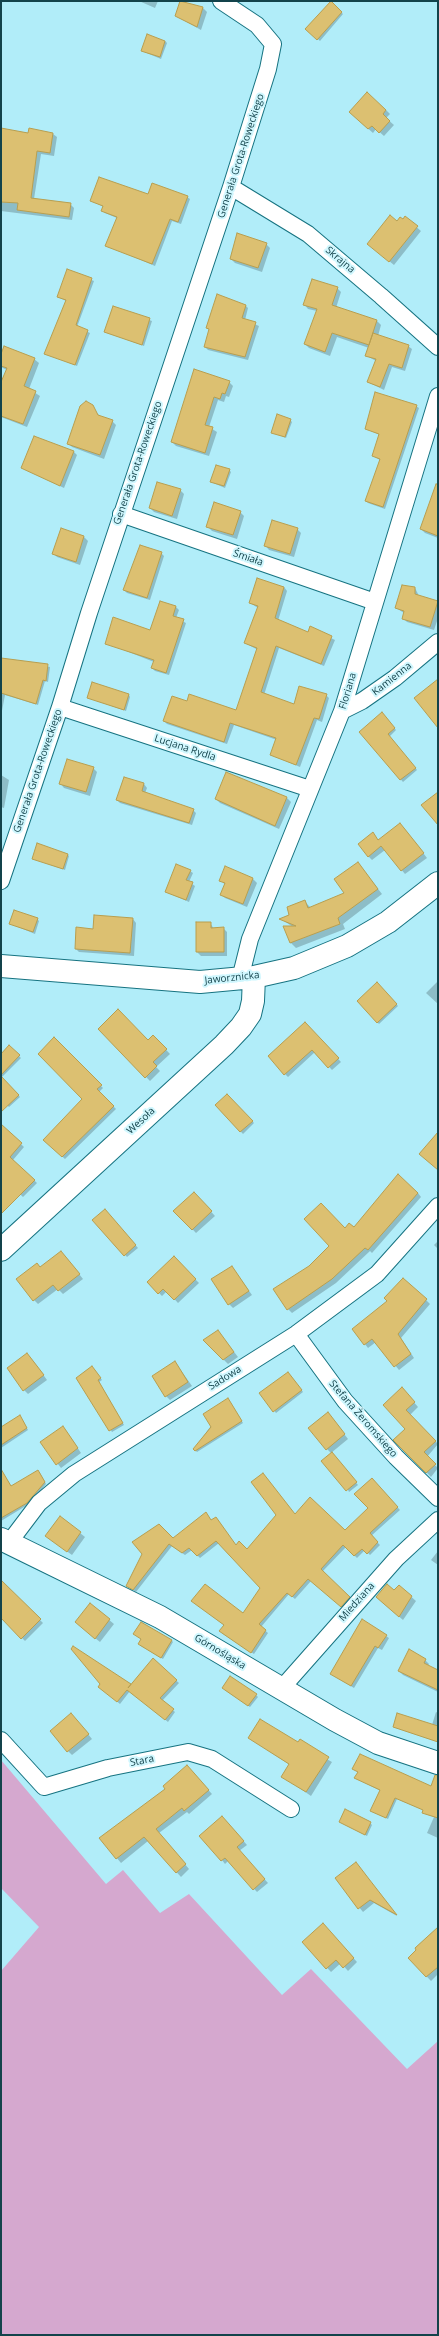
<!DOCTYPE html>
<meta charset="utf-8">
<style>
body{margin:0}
#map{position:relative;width:439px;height:2336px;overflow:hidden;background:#b1edf9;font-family:"Open Sans",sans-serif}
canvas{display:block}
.frame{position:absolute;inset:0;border:2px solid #13434b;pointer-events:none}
</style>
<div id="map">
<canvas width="439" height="2336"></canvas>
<div class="frame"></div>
</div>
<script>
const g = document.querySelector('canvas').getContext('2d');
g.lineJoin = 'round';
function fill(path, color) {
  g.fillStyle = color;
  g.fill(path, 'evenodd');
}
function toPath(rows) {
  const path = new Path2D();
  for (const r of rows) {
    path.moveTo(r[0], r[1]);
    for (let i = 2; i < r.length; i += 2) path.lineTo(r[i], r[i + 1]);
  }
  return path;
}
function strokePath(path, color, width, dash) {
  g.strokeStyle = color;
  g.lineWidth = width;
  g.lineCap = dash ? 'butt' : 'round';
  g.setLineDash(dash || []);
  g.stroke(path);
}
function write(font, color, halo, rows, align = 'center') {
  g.font = font + ' "Open Sans",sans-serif';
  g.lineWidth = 4;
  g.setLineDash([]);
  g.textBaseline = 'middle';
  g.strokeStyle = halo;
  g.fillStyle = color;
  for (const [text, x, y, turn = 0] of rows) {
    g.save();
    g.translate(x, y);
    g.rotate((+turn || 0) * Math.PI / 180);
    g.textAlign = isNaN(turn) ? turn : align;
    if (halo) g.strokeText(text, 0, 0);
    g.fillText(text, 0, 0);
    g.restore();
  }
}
fill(toPath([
 [1,1760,106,1884,123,1870,160,1913,189,1894,282,1995,311,1969,407,2069,438,2041,438,2335,1,2335,1,1971,39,1927,1,1888]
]), '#d5a8cf');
fill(toPath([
 [139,1,158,1,155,8],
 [181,1,203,8,207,12,201,30,176,16],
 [331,2,343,14,320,41,307,29],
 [165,41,167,43,161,59,142,51],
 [386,110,390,114,386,118,394,125,384,136,376,129,373,133,354,116],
 [1,129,29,134,29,130,53,134,57,137,54,156,41,154,34,199,70,204,74,208,72,220,1,211],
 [149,195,187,197,190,199,181,224,172,221,155,266,106,245,117,218,105,213,103,211,104,207,91,201],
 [406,218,421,231,394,265,368,244],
 [266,244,270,248,262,272,235,263,231,259],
 [68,271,94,281,77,327,90,333,77,366,45,353,66,301,58,297],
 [337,288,341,292,336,308,377,321,381,325,378,336,408,346,412,349,405,371,392,367,384,390,368,382,376,361,367,356,369,348,337,337,330,356,309,348,305,344,317,311,308,309,304,304],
 [245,305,248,308,245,320,259,326,248,360,208,350,205,347,210,330,208,328],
 [113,307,152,321,144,346,105,332],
 [1,357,34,359,39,363,29,389,40,396,27,427,1,417,1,385,7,370,1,367],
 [195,371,229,382,233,386,229,397,226,396,224,402,218,400,209,427,217,432,209,456,176,446,172,442],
 [92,406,100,417,112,421,116,425,104,459,72,447,68,443],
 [416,406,419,408,385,509,368,503,366,501,380,460,373,456,380,435,366,429],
 [290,420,292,422,286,438,272,432],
 [74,452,77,455,64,488,22,468],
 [229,470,231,472,225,488,211,482],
 [180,490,184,494,177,519,154,512,150,508],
 [438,508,438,538,425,533,421,529],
 [240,512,244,516,237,539,212,531,208,527],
 [297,529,301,533,294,557,269,550,265,545],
 [84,537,88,541,80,565,57,557,53,553],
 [161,553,164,556,150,600,127,593,124,590],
 [257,579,284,587,287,591,278,621,308,633,310,628,335,640,324,666,279,648,264,695,294,705,326,695,329,698,322,722,317,720,300,767,271,755,277,740,234,725,227,744,167,724,164,721,188,702,237,711,258,650,245,643,258,608,250,603],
 [415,588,419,596,438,602,438,618,434,630,407,622,403,618,404,613,396,608],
 [161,602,176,607,179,610,176,618,186,623,169,675,155,671,152,668,154,662,106,643,151,631],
 [1,659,50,667,48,682,45,681,38,705,5,695,1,716],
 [129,695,130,697,126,711,88,698],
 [382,714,396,730,389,737,417,770,403,782,360,732],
 [93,768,97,772,90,796,64,788,60,783],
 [1,775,9,780,4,808,1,807],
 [144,784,147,788,145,793,193,810,196,813,192,825,120,803,117,800],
 [287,798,291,802,279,829,220,803,216,799],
 [404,828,427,858,405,874,385,850,372,860,368,856,376,838,379,841],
 [67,854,69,856,65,870,33,858],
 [358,863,382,894,343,924,345,929,296,948,291,943,293,927,281,919,291,915,305,902,311,908,346,894],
 [226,867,253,879,257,883,247,907,225,898,221,894,225,885,221,880],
 [190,871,193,873,189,882,195,886,189,902,166,892],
 [37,919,39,921,35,934,11,924],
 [133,919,136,923,134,956,79,952,76,949,94,930],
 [210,923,214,929,223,928,227,932,227,956,201,956,197,952],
 [438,981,438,1004,426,993],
 [377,984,398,1006,379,1024,358,1001],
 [305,1023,341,1062,332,1070,315,1052,288,1077,285,1074],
 [99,1029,148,1041,153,1036,170,1054,156,1067,160,1071,150,1081],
 [54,1039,103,1088,99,1092,116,1109,65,1159,44,1140,84,1099],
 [9,1046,21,1058,1,1078,20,1097,9,1107,1,1099,1,1055],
 [227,1095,254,1123,243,1134,216,1105],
 [1,1125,24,1147,13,1160,37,1183,23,1197,1,1176],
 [194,1193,215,1216,196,1233,175,1211],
 [418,1193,421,1197,372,1253,370,1251,336,1283,292,1313,288,1309,275,1290,309,1267,345,1229,354,1228],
 [105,1211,138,1248,127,1257,94,1220],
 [438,1241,438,1249,434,1245],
 [65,1256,83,1279,63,1294,58,1289,38,1304,34,1300],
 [174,1258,199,1283,178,1303,167,1291,162,1296,148,1282],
 [232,1267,252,1295,233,1308,229,1304],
 [426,1300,430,1304,401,1338,414,1358,399,1370,376,1342,368,1348,353,1329],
 [218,1331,238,1357,228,1364,205,1341],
 [31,1358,47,1380,28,1394,24,1390],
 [175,1362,192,1386,170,1400,166,1396],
 [94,1370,102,1380,99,1382,124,1425,112,1432,77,1379],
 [290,1375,303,1392,276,1413,261,1393],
 [406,1393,418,1407,410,1415,438,1444,427,1457,438,1468,431,1477,395,1440,406,1429,384,1405],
 [229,1401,243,1423,197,1452,194,1449],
 [20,1416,28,1430,1,1448,1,1429],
 [332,1418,348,1439,331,1453,358,1485,349,1492,332,1454,327,1449],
 [67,1432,81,1453,61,1468,41,1442],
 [40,1473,46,1484,29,1504,1,1521,1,1483,11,1487],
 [371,1479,400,1510,371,1536,380,1545,370,1555,365,1550,357,1558,346,1547,322,1572,351,1600,344,1608,311,1581,295,1599,289,1594,261,1627,268,1633,254,1654,223,1634,225,1626,195,1603,243,1614,261,1587,219,1543,200,1558,192,1550,185,1555,172,1546,136,1592,127,1586,172,1539,212,1521,236,1546,247,1550,295,1515,345,1531,369,1508],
 [60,1517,85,1537,72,1555,50,1539],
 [438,1551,438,1565,431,1560],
 [399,1586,416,1601,403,1620,381,1601],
 [14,1594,43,1623,25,1641,1,1617,1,1606],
 [90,1604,114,1624,100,1642,80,1626],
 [362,1620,389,1638,382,1650,378,1648,354,1688,331,1674],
 [142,1639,171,1640,173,1642,163,1659,141,1646,139,1644],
 [153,1660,179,1683,162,1701,175,1712,168,1722,130,1691,120,1704,102,1689,131,1686],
 [425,1660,429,1664,428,1666,438,1671,438,1692,403,1675,399,1671],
 [225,1690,256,1695,258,1697,250,1707],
 [436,1712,438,1713,438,1742,394,1727,432,1725],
 [75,1718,92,1739,72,1755,68,1751],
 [249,1738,298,1743,332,1762,311,1796,282,1776,290,1765],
 [353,1769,438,1790,438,1838,427,1833,434,1817,425,1814,424,1810,397,1799,388,1819,373,1812,381,1791,357,1779,358,1772],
 [191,1771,212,1794,189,1814,187,1812,159,1833,189,1869,181,1877,148,1841,121,1863,101,1839],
 [225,1820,247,1845,239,1851,268,1883,257,1892,228,1861,225,1864,222,1860],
 [340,1822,370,1823,372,1825,367,1836],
 [359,1867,397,1916,374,1903,363,1912,336,1879],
 [326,1928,357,1962,348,1971,341,1963,331,1972,303,1942],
 [438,1934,438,1974,431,1981,409,1958]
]), '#0003');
const building = toPath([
 [180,1,203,7,197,27,175,16,180,1],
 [331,1,342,12,317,40,305,29,331,1],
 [147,34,165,41,160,57,141,51,147,34],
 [367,92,386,110,383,114,390,121,379,133,372,126,368,129,349,112,367,92],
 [1,128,28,133,29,128,53,133,50,153,37,151,31,198,71,203,69,217,17,210,18,203,1,202,1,128],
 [99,177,148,194,152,183,188,196,178,222,170,219,152,264,105,246,117,217,101,211,103,206,90,201,99,177],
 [390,215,397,221,400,217,403,219,405,216,418,226,389,262,367,244,390,215],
 [237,233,267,243,258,268,230,259,237,233],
 [67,269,92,278,76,325,88,330,75,365,44,354,66,300,57,297,67,269],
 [312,279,338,287,332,305,377,320,369,345,332,333,325,352,304,344,317,309,303,305,312,279],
 [217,294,246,305,242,318,256,322,245,357,204,347,209,329,206,328,217,294],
 [113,306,150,318,142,345,104,332,113,306],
 [373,333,409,345,402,368,389,364,380,387,367,382,376,359,365,356,373,333],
 [4,346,35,358,24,386,36,391,23,424,1,416,1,382,7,368,1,366,1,354,4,346],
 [194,369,230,381,225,394,222,393,220,399,214,397,205,425,213,427,205,453,171,442,194,369],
 [375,392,417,405,383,507,365,501,380,459,372,456,379,434,365,429,375,392],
 [86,401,93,405,98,415,113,420,100,455,67,444,80,406,86,401],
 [277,414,291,419,285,437,271,433,277,414],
 [34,436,74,451,60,486,21,468,34,436],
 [216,465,230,469,224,486,210,482,216,465],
 [157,482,181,489,172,516,149,508,157,482],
 [436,484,438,484,438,536,420,529,436,484],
 [214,502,241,511,233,535,206,527,214,502],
 [272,520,298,528,290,554,264,546,272,520],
 [61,528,84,536,76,562,52,554,61,528],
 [140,545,162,552,147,598,123,590,140,545],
 [257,578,284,587,275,618,308,632,310,626,332,636,321,664,276,646,261,692,294,704,299,686,327,694,319,719,314,718,296,765,270,755,276,738,230,723,224,742,163,721,172,696,187,701,189,694,236,710,257,648,244,643,258,606,249,603,257,578],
 [402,585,415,587,415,594,438,601,430,627,402,619,404,611,395,608,402,585],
 [160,601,176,606,173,616,184,619,166,673,151,668,154,660,105,644,113,617,150,630,160,601],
 [1,658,48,664,46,681,43,680,36,704,1,693,1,658],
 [438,679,438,728,414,698,438,679],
 [92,682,129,694,124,710,87,698,92,682],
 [382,712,395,728,388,734,416,768,400,780,359,732,382,712],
 [67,759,94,767,86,792,59,784,67,759],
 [226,772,287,797,275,826,215,799,226,772],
 [124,777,144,783,142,791,194,809,189,823,116,800,124,777],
 [438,792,438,825,421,805,438,792],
 [400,823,424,853,401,871,381,846,368,857,358,844,373,832,378,840,400,823],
 [37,843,68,854,63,869,32,859,37,843],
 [358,862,378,889,338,918,340,924,290,943,283,926,296,926,279,919,289,915,287,907,305,900,308,908,344,893,334,879,358,862],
 [176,864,191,870,186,880,193,882,186,900,165,892,176,864],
 [225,866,253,878,243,904,220,895,225,883,219,881,225,866],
 [14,910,38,918,33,932,9,924,14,910],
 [94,915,133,918,130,953,75,949,76,927,93,929,94,915],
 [196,922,211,922,211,928,224,927,224,952,196,952,196,922],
 [377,982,397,1004,377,1023,357,1001,377,982],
 [118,1009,148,1040,153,1035,167,1049,153,1062,157,1066,145,1078,98,1029,118,1009],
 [305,1022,339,1058,328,1068,312,1050,284,1075,268,1056,305,1022],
 [54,1037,102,1085,97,1089,114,1106,62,1157,43,1140,82,1099,38,1054,54,1037],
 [9,1045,20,1055,1,1075,1,1054,9,1045],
 [1,1076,19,1095,1,1112,1,1076],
 [227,1094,253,1121,240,1132,215,1105,227,1094],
 [1,1124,22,1143,10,1157,35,1180,1,1214,1,1124],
 [438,1132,438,1170,419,1154,438,1132],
 [398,1174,418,1193,368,1250,365,1248,332,1279,287,1310,273,1289,309,1266,329,1246,304,1219,321,1203,345,1228,349,1223,354,1227,398,1174],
 [194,1192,212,1211,192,1230,173,1211,194,1192],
 [105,1209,136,1245,124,1256,92,1220,105,1209],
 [61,1251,80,1274,58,1291,53,1285,33,1301,16,1279,37,1263,40,1267,61,1251],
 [174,1256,196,1279,174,1300,163,1289,158,1294,147,1282,174,1256],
 [232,1266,249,1291,228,1305,211,1279,232,1266],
 [403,1278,427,1299,398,1334,411,1354,394,1367,372,1339,364,1345,352,1329,387,1301,384,1298,403,1278],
 [218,1330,234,1352,223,1360,203,1340,218,1330],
 [27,1353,44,1375,23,1391,7,1368,27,1353],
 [175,1361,188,1382,165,1397,152,1376,175,1361],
 [92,1366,101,1378,98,1380,123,1423,109,1431,76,1378,92,1366],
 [288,1372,302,1390,273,1412,259,1393,288,1372],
 [402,1387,415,1402,406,1410,436,1441,424,1452,436,1464,426,1473,393,1440,405,1429,383,1405,402,1387],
 [228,1398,242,1421,195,1451,193,1449,211,1427,203,1414,228,1398],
 [328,1412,345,1434,326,1450,308,1428,328,1412],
 [20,1415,27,1428,1,1445,1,1427,20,1415],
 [63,1426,78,1448,56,1465,40,1442,63,1426],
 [332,1452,357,1482,346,1491,321,1461,332,1452],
 [1,1469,11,1486,38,1470,45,1482,27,1503,1,1518,1,1469],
 [263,1473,295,1514,310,1497,345,1530,368,1508,354,1494,372,1478,398,1507,370,1533,378,1542,367,1554,362,1549,354,1556,343,1545,321,1569,350,1597,341,1607,308,1579,292,1597,287,1593,259,1624,266,1630,251,1653,219,1631,224,1625,191,1601,205,1584,243,1613,260,1588,216,1541,197,1556,189,1548,182,1553,169,1544,133,1590,126,1586,142,1554,132,1542,159,1524,173,1538,206,1512,211,1520,216,1517,236,1545,239,1541,247,1549,276,1515,251,1482,263,1473],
 [60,1516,81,1532,67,1552,45,1536,60,1516],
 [1,1580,41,1619,21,1639,1,1618,1,1580],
 [387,1584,394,1590,399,1585,412,1596,399,1617,376,1597,387,1584],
 [90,1603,110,1619,95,1639,75,1622,90,1603],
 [362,1619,387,1635,378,1648,375,1646,351,1686,330,1674,362,1619],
 [141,1622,172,1640,161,1658,138,1644,141,1639,133,1634,141,1622],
 [73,1646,131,1684,128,1688,153,1658,177,1680,160,1698,174,1709,165,1720,127,1690,117,1702,98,1687,100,1684,71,1649,73,1646],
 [409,1649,426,1659,424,1663,438,1670,438,1690,398,1671,409,1649],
 [230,1676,257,1694,248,1706,222,1688,230,1676],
 [71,1713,89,1734,67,1752,50,1731,71,1713],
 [397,1713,438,1726,438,1742,393,1727,397,1713],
 [260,1719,298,1742,300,1739,329,1757,306,1792,281,1777,289,1764,248,1738,260,1719],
 [360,1754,431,1786,435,1775,438,1775,438,1818,422,1813,423,1810,395,1798,386,1818,370,1811,380,1790,354,1778,358,1772,352,1769,360,1754],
 [187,1765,209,1790,184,1811,182,1808,156,1829,186,1864,176,1873,144,1837,116,1859,99,1838,165,1789,163,1786,187,1765],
 [345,1809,371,1822,365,1835,339,1822,345,1809],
 [222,1816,244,1841,237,1847,265,1879,253,1890,225,1858,221,1861,199,1836,222,1816],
 [356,1862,369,1879,397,1915,370,1900,358,1909,335,1878,356,1862],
 [323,1923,354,1958,343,1968,336,1960,326,1969,302,1942,323,1923],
 [438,1927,438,1967,426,1977,408,1958,416,1950,415,1948,438,1927]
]);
fill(building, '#dcc071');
strokePath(building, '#b89e4f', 1);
const street = toPath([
 [231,187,308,234,381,296,438,347],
 [121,514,375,602],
 [60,707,310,789],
 [342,711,362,701,395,678,438,642],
 [1,881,60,707,89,613,231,187,268,69,273,44,257,25,221,1],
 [240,979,250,939,342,711,438,396],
 [296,1334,345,1401,396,1457,438,1498],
 [8,1544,39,1503,74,1474,296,1334,377,1274,438,1206],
 [281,1689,396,1559,438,1520],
 [1,1740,44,1787,108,1768,188,1752,212,1759,291,1809]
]);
const secondary = toPath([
 [1,966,200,982,254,977,294,968,347,946,388,922,438,883],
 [1,1250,224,1045,241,1027,250,1014,253,1001,254,977],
 [1,1539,160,1617,335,1720,378,1743,438,1763]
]);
strokePath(street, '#167381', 18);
strokePath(secondary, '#167381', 24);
strokePath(street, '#fff', 16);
strokePath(secondary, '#fff', 22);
write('10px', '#13434b', '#d0f7fe', [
 ["Generała Grota-Roweckiego",241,156,-72],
 ["Skrajna",340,260,40],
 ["Generała Grota-Roweckiego",138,463,-71],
 ["Śmiała",248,558,19],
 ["Kamienna",392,679,-38],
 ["Floriana",348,691,-73],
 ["Lucjana Rydla",185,748,18],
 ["Generała Grota-Roweckiego",38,771,-71],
 ["Jaworznicka",232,978,-6],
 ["Wesoła",141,1121,-43],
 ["Sadowa",225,1378,-32],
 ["Stefana Żeromskiego",363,1419,49],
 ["Miedziana",357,1602,-48],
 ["Górnośląska",220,1652,31],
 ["Stara",142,1761,-11]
]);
</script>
